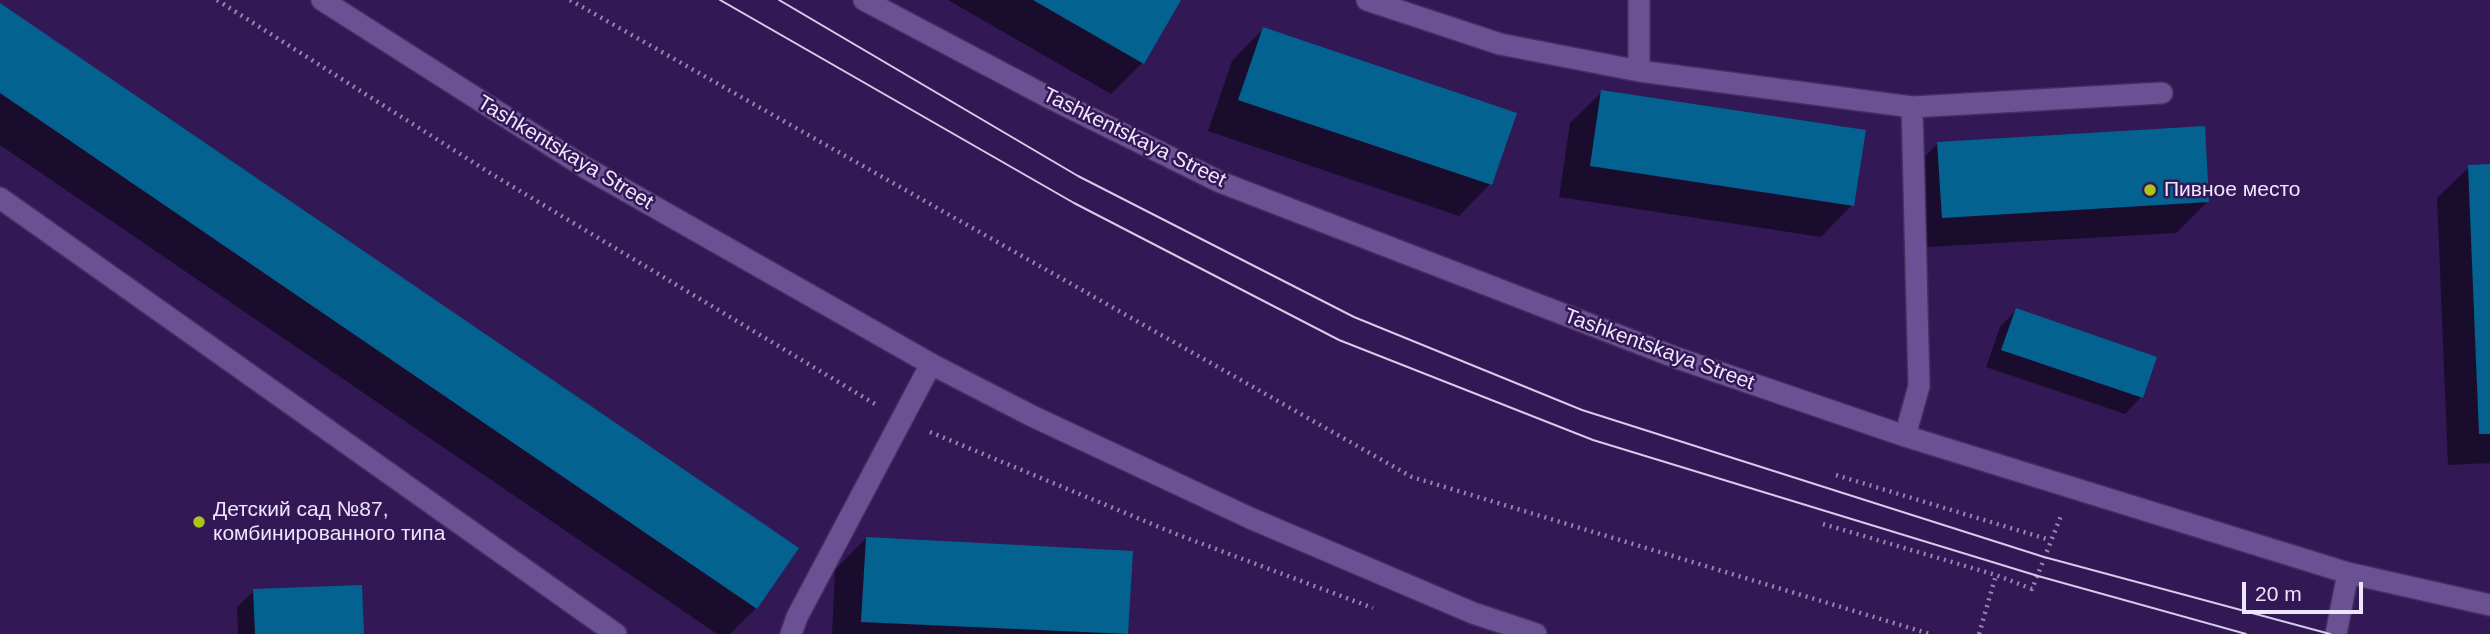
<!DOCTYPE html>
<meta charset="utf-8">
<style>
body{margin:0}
#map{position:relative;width:2490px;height:634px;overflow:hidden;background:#321855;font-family:Arial,sans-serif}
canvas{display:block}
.scale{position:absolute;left:2242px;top:582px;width:121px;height:32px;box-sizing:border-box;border:4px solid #ede6fd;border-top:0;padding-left:9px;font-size:21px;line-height:24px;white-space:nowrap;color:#ede6fd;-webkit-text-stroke:5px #321855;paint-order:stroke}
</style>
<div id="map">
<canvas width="2490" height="634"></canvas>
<div class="scale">20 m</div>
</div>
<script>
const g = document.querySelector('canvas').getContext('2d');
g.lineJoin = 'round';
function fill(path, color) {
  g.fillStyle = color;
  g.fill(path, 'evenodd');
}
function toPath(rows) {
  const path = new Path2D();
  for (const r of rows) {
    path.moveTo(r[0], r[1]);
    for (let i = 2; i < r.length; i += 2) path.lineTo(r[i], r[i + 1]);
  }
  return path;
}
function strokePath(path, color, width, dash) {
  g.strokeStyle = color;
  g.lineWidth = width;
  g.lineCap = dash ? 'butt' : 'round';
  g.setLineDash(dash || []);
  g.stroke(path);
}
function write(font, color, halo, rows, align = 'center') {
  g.font = font + ' Arial,sans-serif';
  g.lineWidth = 5;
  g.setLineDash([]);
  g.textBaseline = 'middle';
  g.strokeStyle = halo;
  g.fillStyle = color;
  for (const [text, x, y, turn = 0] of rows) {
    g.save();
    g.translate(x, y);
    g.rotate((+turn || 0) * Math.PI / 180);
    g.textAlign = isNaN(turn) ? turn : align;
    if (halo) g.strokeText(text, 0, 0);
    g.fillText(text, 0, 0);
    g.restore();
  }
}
fill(toPath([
 [948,0,1178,0,1142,63,1111,94],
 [0,5,756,608,730,634,717,634,0,145],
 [1263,29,1490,184,1459,216,1208,131,1232,61],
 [1602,92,1852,205,1821,237,1559,197,1570,123],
 [1938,143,2207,202,2176,233,1911,248,1907,175],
 [2490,166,2490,463,2448,465,2437,198,2469,167],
 [2016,310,2141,397,2125,414,1986,367,2000,327],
 [866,538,1131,552,1126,634,832,634,835,570],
 [254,591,362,634,238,634,237,607]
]), '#0007');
fill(toPath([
 [1033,0,1181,0,1144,64],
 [0,3,799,548,757,609,0,93],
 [1263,27,1517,113,1492,185,1238,100],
 [1601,90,1866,130,1854,206,1590,166],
 [2205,126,2209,202,1942,218,1937,142],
 [2490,164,2490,434,2479,434,2468,165],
 [2016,308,2157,357,2143,398,2001,350],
 [866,537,1133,551,1128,634,861,622],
 [362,585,364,634,255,634,253,589]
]), '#046290');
const lane = toPath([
 [1367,0,1500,44,1639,71,1912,107,2162,93],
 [1639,0,1639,71],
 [0,198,616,634],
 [1905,436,1919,386,1912,107],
 [791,634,797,617,931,364]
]);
const secondary = toPath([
 [322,0,586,168,931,364,1032,416,1250,518,1473,613,1536,634],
 [864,0,1046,96,1220,182,1677,358,1905,436,2348,573,2490,605],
 [2336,634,2348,573]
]);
strokePath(lane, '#452e5f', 24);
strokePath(secondary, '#452e5f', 24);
strokePath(toPath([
 [217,0,490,173,875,404],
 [570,0,1412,477,1930,634],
 [930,432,1176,534,1373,608],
 [1836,475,2050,540],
 [1823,524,1996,575,2032,589,2061,516],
 [1979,634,1996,575]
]), '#9585ae', 4.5, [2, 5]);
strokePath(lane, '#695193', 21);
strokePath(secondary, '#695193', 21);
strokePath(toPath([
 [720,0,1074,203,1339,340,1593,440,2038,576,2246,634],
 [779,0,1078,176,1354,317,1582,410,2044,557,2330,634]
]), '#d5cce8', 2);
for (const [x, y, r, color] of [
 [2150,190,7,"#abc614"],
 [199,522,7,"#abc614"]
]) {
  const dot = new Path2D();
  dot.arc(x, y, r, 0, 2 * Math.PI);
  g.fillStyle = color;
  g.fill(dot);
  strokePath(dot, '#321855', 2.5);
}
write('21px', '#ede6fd', '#321855', [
 ["Tashkentskaya Street",1134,138,26],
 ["Tashkentskaya Street",565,153,31],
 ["Tashkentskaya Street",1659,350,20]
]);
write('21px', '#ede6fd', '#321855', [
 ["Пивное место",2164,190],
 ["Детский сад №87,",213,510],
 ["комбинированного типа",213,534]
], 'left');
</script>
